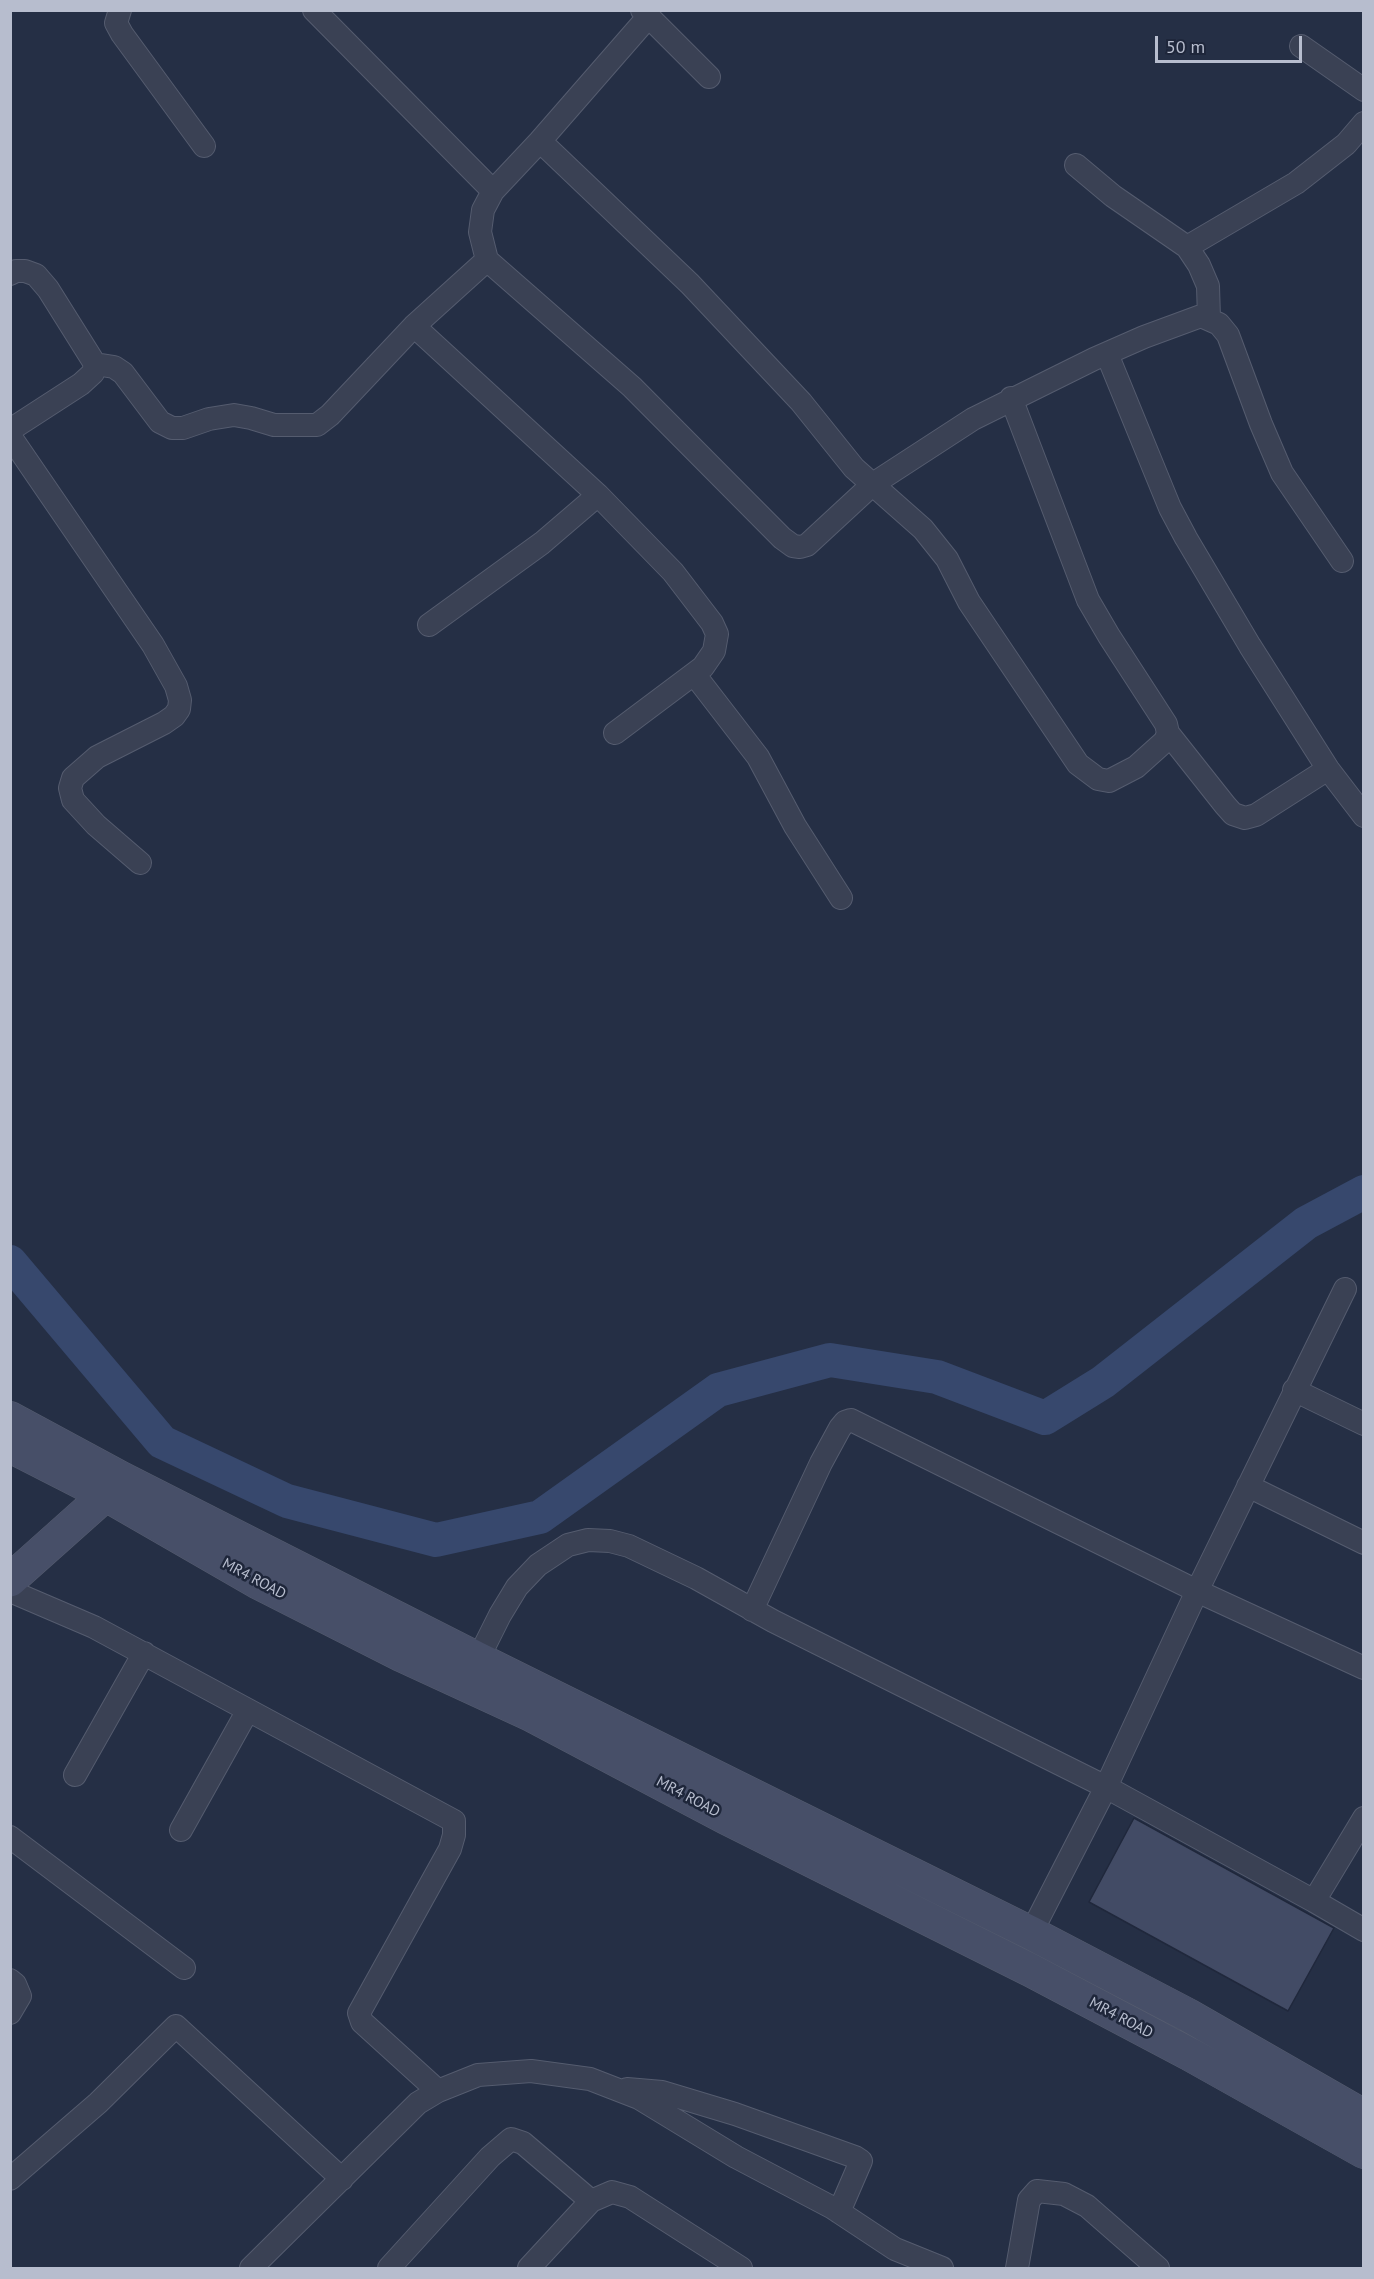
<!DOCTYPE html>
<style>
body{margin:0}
#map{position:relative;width:1374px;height:2279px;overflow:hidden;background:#252f45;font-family:"PT Sans",sans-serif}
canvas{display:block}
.frame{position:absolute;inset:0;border:12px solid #b7bdce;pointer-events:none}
.scale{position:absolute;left:1155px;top:36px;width:147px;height:27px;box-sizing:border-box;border:3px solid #b7bdce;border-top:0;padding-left:8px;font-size:18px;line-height:21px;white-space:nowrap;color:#b7bdce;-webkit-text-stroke:4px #1e263a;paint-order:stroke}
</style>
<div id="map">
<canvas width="1374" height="2279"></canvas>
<div class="frame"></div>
<div class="scale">50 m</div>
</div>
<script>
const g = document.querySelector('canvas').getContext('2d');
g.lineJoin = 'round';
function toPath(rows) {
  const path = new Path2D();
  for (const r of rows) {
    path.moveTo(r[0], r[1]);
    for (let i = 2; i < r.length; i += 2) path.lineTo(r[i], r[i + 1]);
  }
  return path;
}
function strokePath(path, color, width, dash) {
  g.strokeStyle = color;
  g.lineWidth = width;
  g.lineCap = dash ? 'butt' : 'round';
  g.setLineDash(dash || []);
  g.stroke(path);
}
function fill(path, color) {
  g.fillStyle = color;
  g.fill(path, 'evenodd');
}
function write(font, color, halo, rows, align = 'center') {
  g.font = font + ' "PT Sans",sans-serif';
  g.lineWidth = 5;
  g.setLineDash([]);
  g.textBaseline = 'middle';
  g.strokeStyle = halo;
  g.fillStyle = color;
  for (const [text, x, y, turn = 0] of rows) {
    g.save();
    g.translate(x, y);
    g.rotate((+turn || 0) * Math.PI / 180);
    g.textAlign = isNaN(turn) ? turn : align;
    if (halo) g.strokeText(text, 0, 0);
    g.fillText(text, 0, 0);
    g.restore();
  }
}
strokePath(toPath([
 [10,1262,162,1442,287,1501,436,1540,540,1517,718,1390,830,1360,937,1377,1045,1418,1103,1382,1306,1223,1364,1192]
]), '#37486d', 34);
const building = toPath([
 [1134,1818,1334,1928,1288,2011,1089,1902,1134,1818]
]);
fill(building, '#424b65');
strokePath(building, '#20283c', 1.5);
const street = toPath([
 [120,10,116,23,122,34,204,146],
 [314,10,493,191],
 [642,10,709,77],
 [1301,46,1364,90],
 [540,141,690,284,801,402,854,468,923,529,947,559,969,602,1078,764,1098,779,1109,781,1136,767,1165,741,1168,733,1166,724,1109,636,1088,600,1011,398],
 [1076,165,1113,196,1187,247,1199,265,1208,286,1209,318],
 [1187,247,1296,183,1346,144,1364,123],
 [487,260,480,232,483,210,493,191,540,141,649,16],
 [10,274,16,271,25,271,36,275,48,289,95,364,93,373,81,384,10,430],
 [414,326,598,495,673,572,712,623,717,634,714,651,703,667,615,733],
 [1107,354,1170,508,1186,538,1250,646,1328,769,1364,816],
 [95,364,114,367,123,373,160,422,172,428,183,428,209,419,234,415,251,418,274,425,317,425,330,415,414,326,487,260,632,387,782,538,793,546,800,547,807,545,873,484,973,419,1094,359,1144,337,1201,316,1219,324,1228,335,1261,424,1282,473,1342,561],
 [10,436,153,645,176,686,180,700,179,709,174,716,164,723,97,757,73,778,70,788,73,800,96,825,140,863],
 [429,625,542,543,598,495],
 [694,674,758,757,795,826,841,898],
 [1168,733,1225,805,1233,814,1245,818,1256,815,1328,769],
 [1294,1390,1364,1424],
 [1248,1486,1364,1543],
 [10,1591,94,1627,454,1821,454,1835,450,1849,359,2013,362,2022,438,2091],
 [752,1610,821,1463,840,1428,845,1422,851,1420,1197,1591,1364,1668],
 [478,1659,500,1615,517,1587,538,1565,568,1545,588,1540,610,1541,629,1546,696,1578,773,1621,1106,1787,1314,1901,1364,1930],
 [75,1775,144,1653],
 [181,1830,248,1710],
 [10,1837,184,1968],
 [1314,1901,1364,1818],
 [1031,1933,1106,1787,1197,1591,1345,1289],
 [10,1980,15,1984,20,1996,10,2013],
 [627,2089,662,2092,735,2114,855,2157,861,2161,839,2212],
 [10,2179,98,2103,176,2026,342,2179],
 [251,2268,418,2103,438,2091,478,2075,531,2071,590,2079,639,2098,736,2157,833,2208,895,2249,942,2268],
 [389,2268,490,2157,511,2139,523,2143,591,2201],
 [529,2268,591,2201,612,2192,630,2197,741,2268],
 [1017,2268,1029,2200,1037,2191,1064,2194,1087,2206,1158,2268]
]);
const secondary = toPath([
 [10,1418,123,1479,478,1659,1031,1933,1188,2015,1364,2116],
 [10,1446,106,1495,257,1582,401,1655,529,1714,726,1818,1030,1970,1189,2054,1364,2152],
 [10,1580,121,1481]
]);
strokePath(street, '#555c6f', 24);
strokePath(secondary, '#555c6f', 34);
strokePath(street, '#3a4154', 22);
strokePath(secondary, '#474f68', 33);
write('15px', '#b7bdce', '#1e263a', [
 ["MR4 ROAD",254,1579,28],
 ["MR4 ROAD",688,1797,28],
 ["MR4 ROAD",1121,2018,28]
]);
</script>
